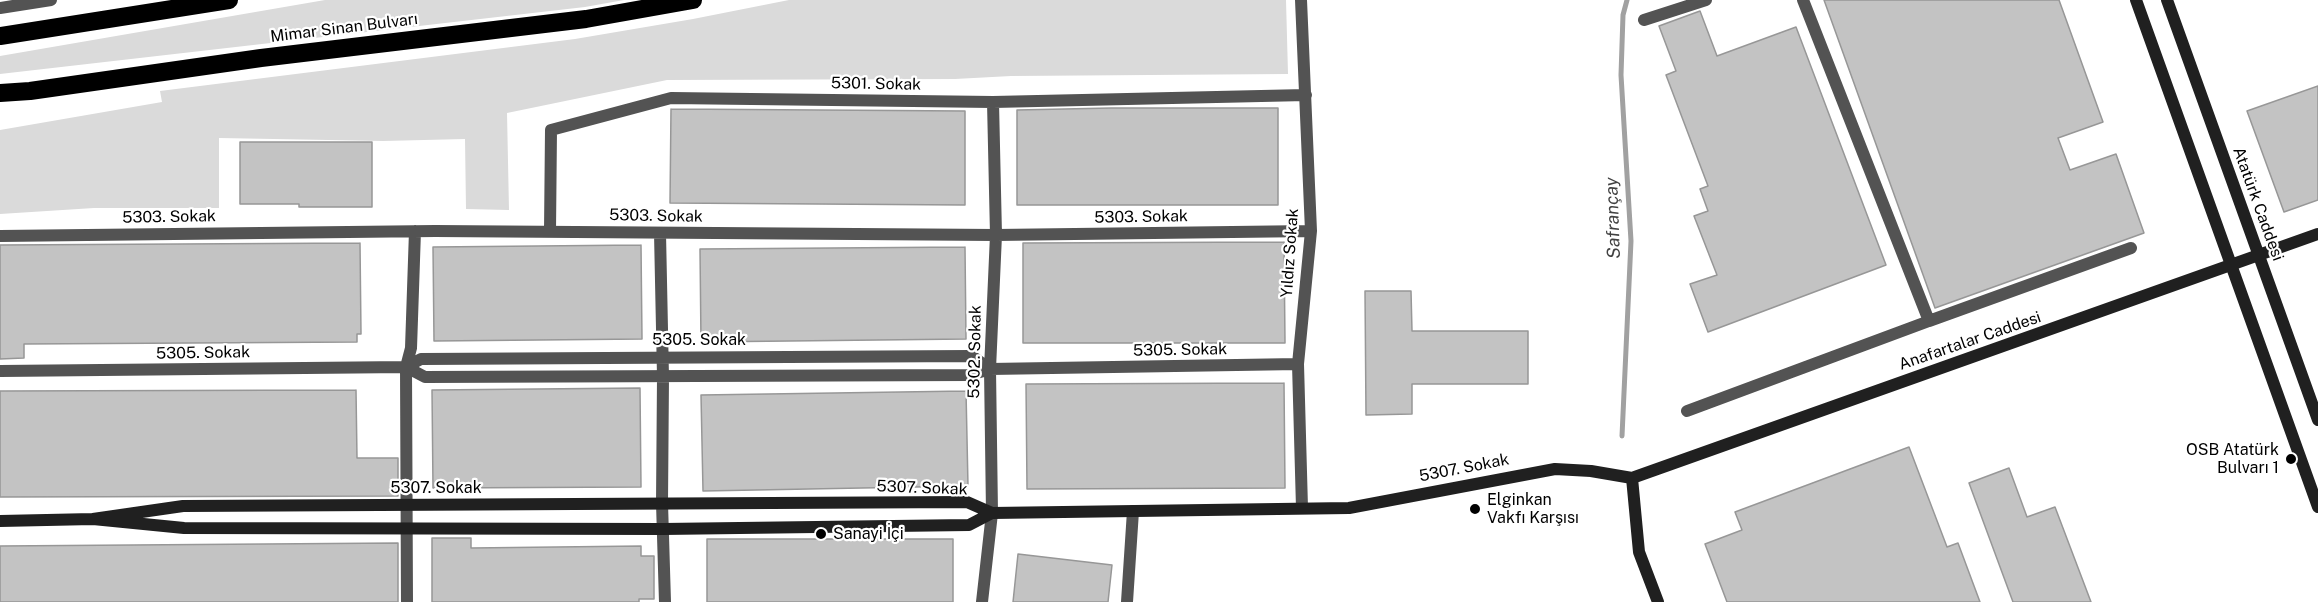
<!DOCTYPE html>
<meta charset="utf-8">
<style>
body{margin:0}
canvas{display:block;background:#fff}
</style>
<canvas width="2318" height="602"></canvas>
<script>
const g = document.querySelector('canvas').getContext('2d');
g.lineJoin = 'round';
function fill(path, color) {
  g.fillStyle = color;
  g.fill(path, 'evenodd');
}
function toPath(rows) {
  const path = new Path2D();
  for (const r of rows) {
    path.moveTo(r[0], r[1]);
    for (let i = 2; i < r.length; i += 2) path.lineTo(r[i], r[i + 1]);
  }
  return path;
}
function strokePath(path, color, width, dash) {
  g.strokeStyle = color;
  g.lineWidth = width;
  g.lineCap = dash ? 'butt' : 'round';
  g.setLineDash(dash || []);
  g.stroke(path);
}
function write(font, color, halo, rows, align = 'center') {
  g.font = font + ' "Public Sans",sans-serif';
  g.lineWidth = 4.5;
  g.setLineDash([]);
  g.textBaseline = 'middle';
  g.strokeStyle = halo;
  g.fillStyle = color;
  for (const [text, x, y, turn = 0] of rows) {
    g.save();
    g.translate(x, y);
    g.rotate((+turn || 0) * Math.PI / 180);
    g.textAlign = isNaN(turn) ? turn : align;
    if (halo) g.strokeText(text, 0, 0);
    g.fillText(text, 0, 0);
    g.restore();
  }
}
fill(toPath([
 [325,0,624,0,585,7,0,74,0,56],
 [789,0,1286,0,1288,74,1011,76,955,79,667,80,507,113,509,210,466,209,465,139,383,141,219,138,219,208,94,208,0,214,0,130,162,102,160,91,575,39,693,19]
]), '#dadada');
strokePath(toPath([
 [1622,436,1631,241,1621,75,1623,15,1627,0]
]), '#a1a1a1', 5);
const building = toPath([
 [1824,0,2059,0,2103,122,2058,138,2070,170,2116,154,2144,233,1935,308,1824,0],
 [1700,11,1717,56,1796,27,1886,265,1708,332,1690,284,1717,275,1694,216,1708,211,1700,189,1708,186,1666,75,1676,71,1659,26,1700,11],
 [2318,86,2318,200,2284,212,2247,111,2318,86],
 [1111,108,1278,108,1278,205,1017,205,1017,110,1111,108],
 [671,109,965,111,965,205,670,203,671,109],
 [240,142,372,142,372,207,299,207,299,204,240,204,240,142],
 [1284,242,1285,343,1023,343,1023,243,1284,242],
 [360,243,361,334,357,334,357,342,24,344,24,358,0,359,0,245,360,243],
 [641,245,642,339,434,341,433,247,641,245],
 [965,247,966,339,701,342,700,249,965,247],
 [1365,291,1411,291,1412,331,1528,331,1528,384,1412,384,1412,414,1366,415,1365,291],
 [1284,383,1285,488,1027,489,1026,384,1284,383],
 [640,388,641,487,433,488,432,390,640,388],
 [356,390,357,458,398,458,398,496,0,497,0,391,356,390],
 [966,391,968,486,703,491,701,395,966,391],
 [1909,447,1947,547,1958,543,1980,602,1727,602,1705,544,1742,530,1735,512,1909,447],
 [2009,468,2027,517,2055,507,2091,602,2013,602,1969,483,2009,468],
 [432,538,471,538,471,548,641,546,641,556,654,556,654,599,639,599,639,602,432,602,432,538],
 [707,539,953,539,953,602,707,602,707,539],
 [398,543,398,602,0,602,0,546,398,543],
 [1018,554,1112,565,1108,602,1013,602,1018,554]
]);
fill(building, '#c3c3c3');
strokePath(building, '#979797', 1.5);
strokePath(toPath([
 [1301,0,1311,231,1298,364,1302,508],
 [0,8,51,0],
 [1644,20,1706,0],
 [550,231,551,130,671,98,993,102,1306,95],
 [660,233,663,377,662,503,665,602],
 [0,236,435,231,996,235,1311,231],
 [1929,321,2131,248],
 [406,367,421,359,972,356,990,369],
 [0,371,406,367,425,377,970,375,990,369,1298,364],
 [1687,411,1929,321,1803,0],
 [407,602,406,367,411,348,415,231],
 [982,602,992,513,990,369,996,235,993,102],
 [1127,602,1133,511]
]), '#535353', 12);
strokePath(toPath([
 [2136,0,2318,507],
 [2167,0,2318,420],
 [1632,478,1639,552,1658,602],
 [93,519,183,506,967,502,992,513,1349,508,1555,469,1591,471,1632,478,2318,234],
 [0,521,93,519,184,528,663,529,969,525,992,513]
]), '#202020', 12);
strokePath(toPath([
 [0,36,229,0],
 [0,93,30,91,261,58,586,19,693,0]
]), '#000', 18);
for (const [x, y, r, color] of [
 [2291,459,6,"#000"],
 [1475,509,6,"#000"],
 [821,534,6,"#000"]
]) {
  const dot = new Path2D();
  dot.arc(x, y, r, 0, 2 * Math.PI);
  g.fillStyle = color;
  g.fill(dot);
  strokePath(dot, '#fff', 2);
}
write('16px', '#000', '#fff', [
 ["Mimar Sinan Bulvarı",344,28,-7],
 ["5301. Sokak",876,84,1],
 ["Atatürk Caddesi",2258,204,70],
 ["5303. Sokak",656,216,1],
 ["5303. Sokak",169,217,-1],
 ["5303. Sokak",1141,217,-1],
 ["Yıldız Sokak",1290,253,-86],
 ["5305. Sokak",699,340],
 ["Anafartalar Caddesi",1970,341,-19],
 ["5305. Sokak",1180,350,-1],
 ["5302. Sokak",975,352,-89],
 ["5305. Sokak",203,353,-1],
 ["5307. Sokak",1464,468,-11],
 ["5307. Sokak",436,488],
 ["5307. Sokak",922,488,2]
]);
write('16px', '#000', '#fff', [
 ["OSB Atatürk",2279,450,"right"],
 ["Bulvarı 1",2279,468,"right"],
 ["Elginkan",1487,500],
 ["Vakfı Karşısı",1487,518],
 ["Sanayi İçi",833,534]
], 'left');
write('italic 18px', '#424242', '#fff', [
 ["Safrançay",1613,218,-92]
]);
</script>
